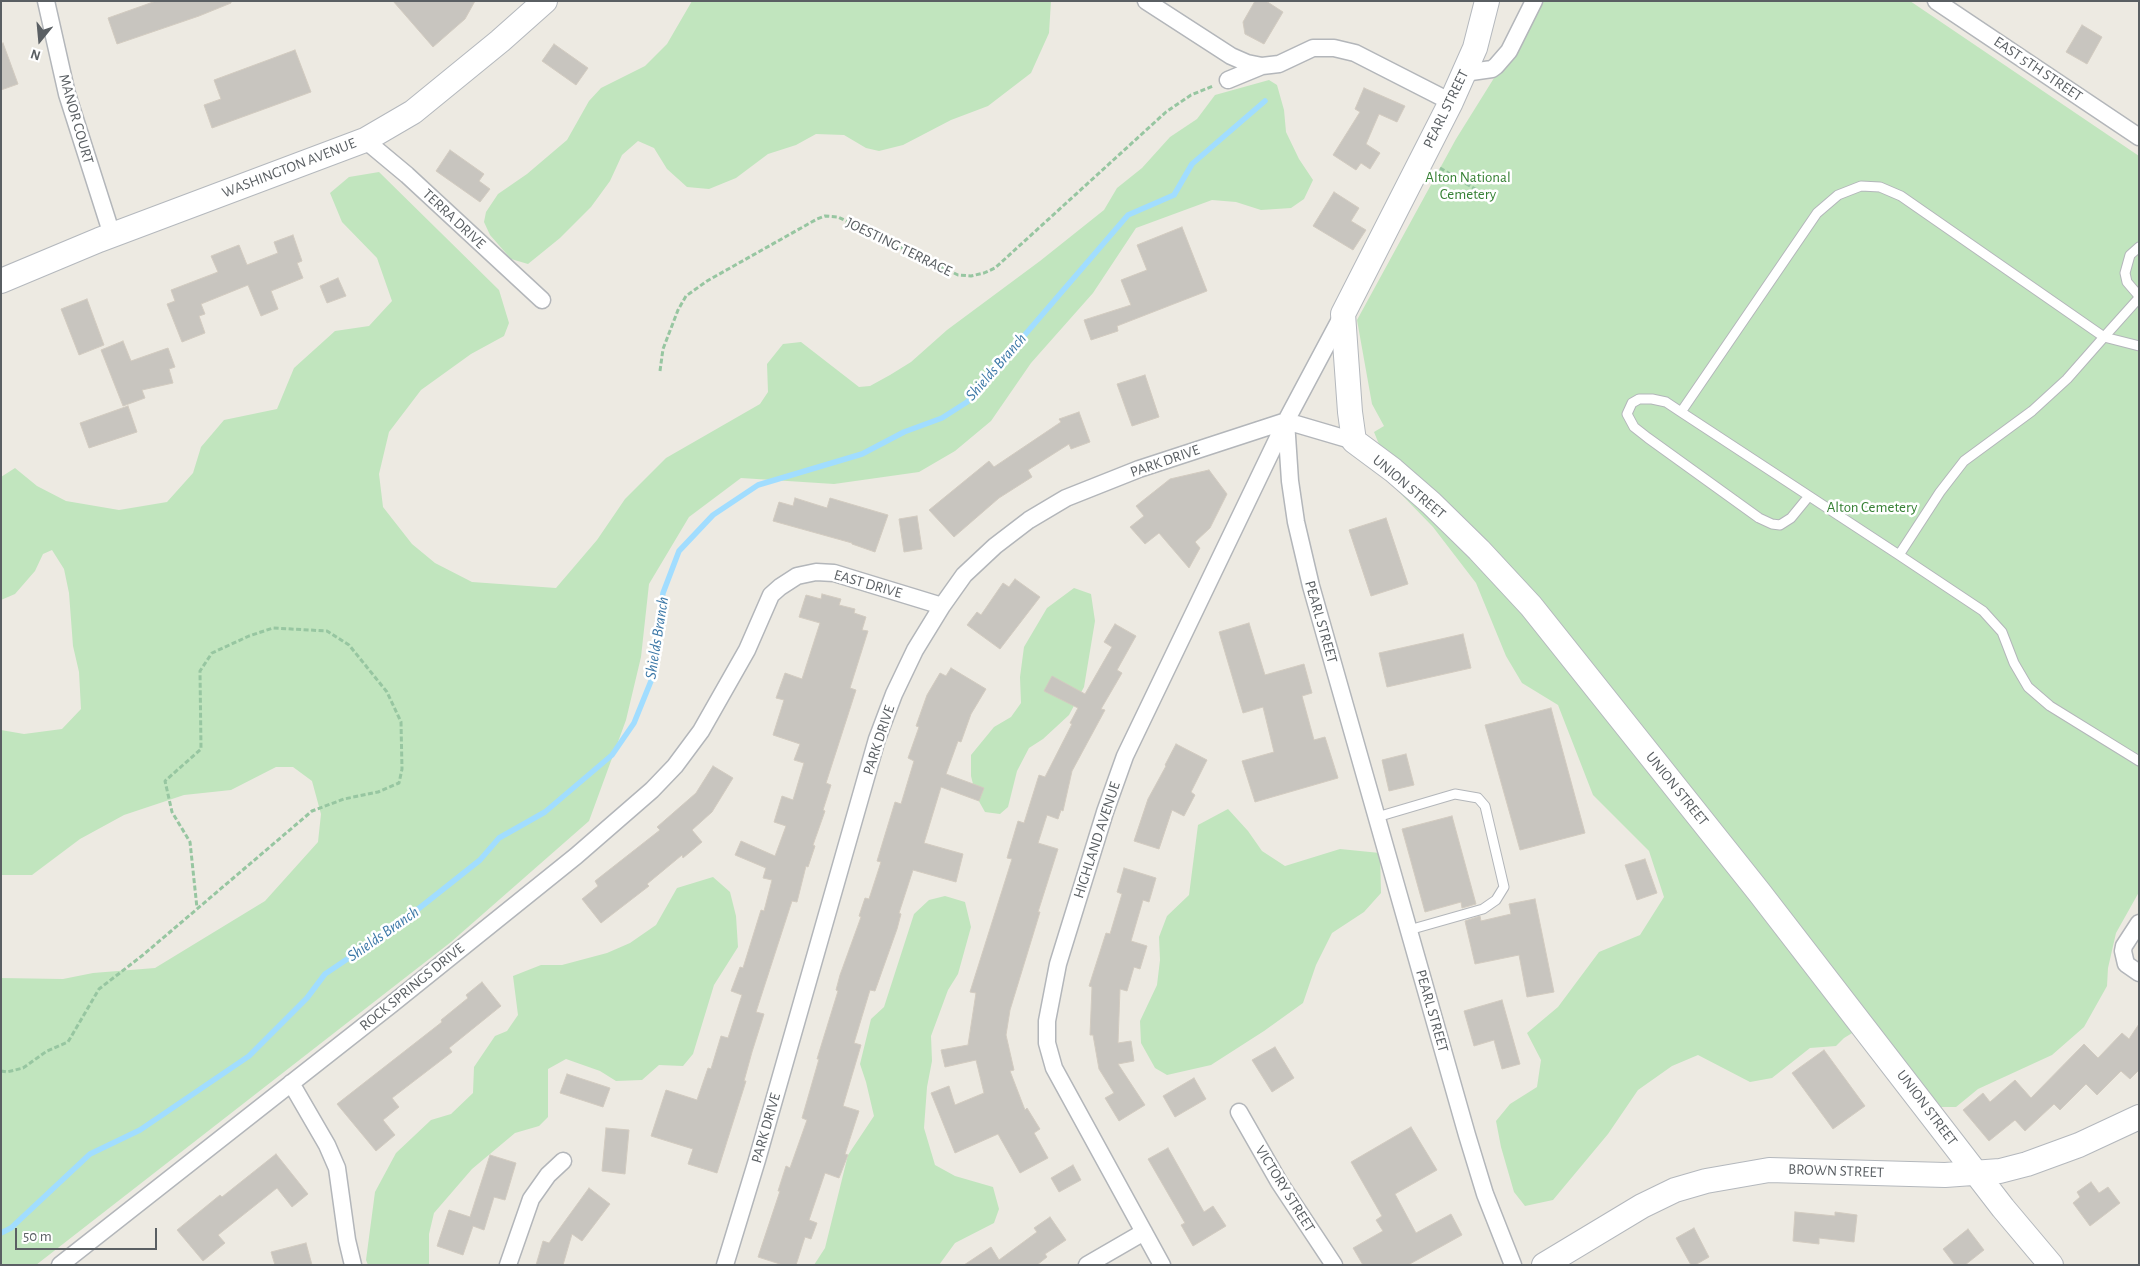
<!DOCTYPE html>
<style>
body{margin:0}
#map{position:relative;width:2140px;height:1266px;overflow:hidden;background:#edeae2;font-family:"Alegreya Sans",sans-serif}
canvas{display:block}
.frame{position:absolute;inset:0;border:2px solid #5a5f63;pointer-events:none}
.north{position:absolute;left:15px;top:15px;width:50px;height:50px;-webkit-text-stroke:4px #fff;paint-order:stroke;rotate:197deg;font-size:14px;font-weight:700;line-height:20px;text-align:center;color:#5a5f63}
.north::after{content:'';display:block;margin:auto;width:18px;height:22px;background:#5a5f63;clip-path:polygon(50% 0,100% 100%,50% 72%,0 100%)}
.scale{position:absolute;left:15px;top:1228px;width:142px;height:22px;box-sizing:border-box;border:2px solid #5a5f63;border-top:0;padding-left:6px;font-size:15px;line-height:18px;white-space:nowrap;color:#5a5f63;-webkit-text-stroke:4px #fff;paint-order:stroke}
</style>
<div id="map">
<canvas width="2140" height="1266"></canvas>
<div class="frame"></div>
<div class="north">N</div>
<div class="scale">50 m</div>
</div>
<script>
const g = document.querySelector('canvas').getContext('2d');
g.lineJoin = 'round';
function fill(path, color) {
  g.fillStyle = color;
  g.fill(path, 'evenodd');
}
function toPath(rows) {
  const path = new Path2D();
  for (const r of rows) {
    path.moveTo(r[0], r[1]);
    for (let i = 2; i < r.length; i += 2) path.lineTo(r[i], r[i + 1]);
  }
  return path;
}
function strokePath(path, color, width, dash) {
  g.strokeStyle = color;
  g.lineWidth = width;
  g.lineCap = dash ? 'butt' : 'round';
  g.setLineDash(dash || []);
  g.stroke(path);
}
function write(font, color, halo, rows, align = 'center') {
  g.font = font + ' "Alegreya Sans",sans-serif';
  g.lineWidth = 5;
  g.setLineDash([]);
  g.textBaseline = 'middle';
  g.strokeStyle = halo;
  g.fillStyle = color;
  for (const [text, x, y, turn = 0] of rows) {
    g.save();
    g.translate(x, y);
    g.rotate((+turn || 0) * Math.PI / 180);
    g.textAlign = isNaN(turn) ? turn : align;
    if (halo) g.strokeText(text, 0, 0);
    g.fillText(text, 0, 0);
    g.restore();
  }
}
fill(toPath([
 [692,1,1051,1,1049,33,1031,73,988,106,951,120,903,145,879,151,866,148,844,135,816,134,796,145,768,154,736,178,709,189,687,187,667,169,654,148,638,141,622,155,610,181,591,207,560,238,528,264,511,259,490,235,484,222,486,212,498,194,527,174,567,140,589,101,601,88,645,66,667,44],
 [1542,1,1910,1,2139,156,2139,892,2116,933,2108,968,2107,986,2084,1027,2052,1055,1978,1089,1956,1107,1941,1107,1872,1021,1844,1038,1836,1046,1810,1048,1772,1078,1750,1082,1698,1055,1672,1066,1638,1090,1608,1134,1553,1200,1525,1206,1514,1192,1501,1147,1496,1121,1510,1104,1537,1087,1541,1060,1527,1033,1558,1007,1599,952,1640,935,1664,897,1649,851,1593,795,1558,705,1522,683,1506,656,1476,583,1433,527,1398,491,1374,432,1384,426,1372,404,1357,320,1456,139],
 [1269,80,1277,85,1284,110,1286,132,1299,159,1313,180,1304,199,1291,208,1261,210,1236,202,1212,200,1136,228,1093,293,1031,363,991,421,955,451,919,472,834,484,741,478,689,517,649,584,641,657,626,720,589,821,451,942,36,1265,1,1265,1,978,63,979,93,973,155,968,265,901,318,842,321,814,312,781,293,767,276,767,231,790,184,795,124,815,80,839,32,875,1,875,1,730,24,734,62,729,81,709,79,672,73,646,69,593,64,569,52,550,43,554,35,571,15,594,1,600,1,477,15,468,37,486,66,501,119,510,167,502,193,473,201,447,224,420,277,409,294,368,335,331,369,326,392,301,377,258,342,222,330,193,349,177,379,172,499,290,509,323,504,336,471,354,421,390,389,432,379,474,383,507,412,544,435,563,472,582,556,588,597,540,625,499,666,458,760,404,768,392,767,364,783,344,801,342,859,387,870,386,890,375,911,362,947,330,1040,261,1104,210,1117,188,1142,168,1170,137,1197,119,1215,95],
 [1074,588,1091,594,1095,621,1084,687,1069,715,1043,739,1029,748,1017,771,1008,807,1000,814,985,812,976,796,971,776,971,755,994,727,1011,717,1021,703,1020,677,1024,647,1047,608],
 [1228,809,1248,831,1262,851,1285,866,1340,849,1380,853,1381,893,1364,912,1332,933,1316,965,1303,1003,1264,1031,1211,1065,1167,1075,1155,1068,1141,1043,1140,1021,1157,985,1160,960,1159,937,1167,916,1189,895,1198,825],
 [713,877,730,892,736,916,738,947,714,985,693,1054,683,1066,659,1065,642,1080,616,1081,600,1071,566,1059,548,1069,548,1117,539,1126,515,1133,472,1169,434,1213,429,1234,429,1265,368,1265,366,1260,375,1192,396,1153,431,1120,451,1114,473,1093,474,1067,495,1036,507,1031,518,1015,513,976,541,965,562,965,607,953,630,943,656,925,677,888],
 [945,896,965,902,971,927,958,974,948,990,931,1036,932,1061,927,1087,924,1128,935,1165,955,1176,993,1187,999,1209,994,1223,955,1243,939,1265,814,1265,825,1248,848,1155,874,1116,866,1082,860,1064,871,1019,884,1007,914,914,929,900]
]), '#c1e5be');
strokePath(toPath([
 [1,1233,11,1228,90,1154,140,1130,249,1056,307,998,325,974,398,925,480,860,499,838,545,812,612,755,634,723,651,681,663,593,679,551,713,515,758,485,862,454,904,432,942,418,967,402,1128,215,1174,195,1192,164,1265,101]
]), '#a1ddff', 5.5);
const building = toPath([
 [156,1,231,1,231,3,199,16,117,44,108,18,156,1],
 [393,1,475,1,465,19,433,47,393,1],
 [1255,1,1266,1,1283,12,1264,44,1245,34,1243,22,1255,1],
 [2082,25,2102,37,2087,64,2066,52,2082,25],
 [3,43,18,84,1,90,1,44,3,43],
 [554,44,588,68,576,85,542,61,554,44],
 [295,50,311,92,212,128,204,105,221,99,214,80,295,50],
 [1364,88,1405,106,1397,122,1379,114,1366,144,1380,153,1370,169,1361,163,1356,170,1333,155,1360,112,1355,109,1364,88],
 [450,150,484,174,479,181,490,189,480,202,436,171,450,150],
 [1334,192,1359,208,1351,221,1366,230,1353,250,1313,226,1334,192],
 [1182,227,1207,291,1117,326,1118,331,1091,340,1084,320,1131,305,1121,280,1147,270,1137,245,1182,227],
 [293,235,302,261,297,263,303,278,271,291,278,309,261,316,248,285,201,304,205,314,199,316,205,333,182,342,167,304,175,301,171,290,218,272,211,256,239,245,247,265,278,253,274,242,293,235],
 [338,278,346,296,327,303,320,286,338,278],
 [87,299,104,345,79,355,61,309,87,299],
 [123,341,131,361,168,348,175,367,169,369,173,383,142,390,145,398,123,406,101,350,123,341],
 [1145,375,1159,417,1132,426,1117,384,1145,375],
 [128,406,137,432,89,448,80,423,128,406],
 [1079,412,1090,442,1071,449,1069,444,1028,470,1032,477,999,498,954,537,929,510,989,461,994,467,1061,422,1059,419,1079,412],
 [1209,470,1227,494,1210,528,1195,542,1200,548,1189,568,1159,533,1145,544,1130,527,1144,516,1136,506,1170,479,1209,470],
 [795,498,827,508,830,498,888,515,875,552,852,544,852,543,773,521,779,502,793,506,795,498],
 [917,516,922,549,904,552,899,519,917,516],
 [1386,518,1408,584,1371,596,1349,530,1386,518],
 [1015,579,1040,597,1000,649,967,625,977,612,981,615,1003,583,1009,587,1015,579],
 [822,594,841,599,839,605,855,609,854,613,866,617,862,630,868,631,850,688,856,690,826,783,831,785,823,810,825,811,813,845,815,846,808,867,806,866,797,902,792,901,756,1012,764,1014,752,1052,744,1081,746,1081,717,1173,688,1164,693,1149,651,1136,666,1090,697,1100,708,1068,711,1069,721,1036,728,1038,742,995,731,991,740,967,743,968,761,910,764,911,772,880,763,878,766,868,735,855,741,841,775,856,786,826,774,822,782,796,793,800,804,763,794,760,800,744,773,735,784,700,776,698,785,673,802,679,820,623,799,617,806,595,821,599,822,594],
 [1249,623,1265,675,1304,664,1312,693,1302,696,1314,740,1325,737,1338,778,1255,802,1242,761,1274,752,1263,707,1243,713,1219,632,1249,623],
 [1115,624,1136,636,1117,670,1122,673,1101,709,1105,710,1072,771,1063,811,1061,810,1058,819,1047,815,1038,843,1058,849,1038,912,1040,912,1010,1010,1006,1035,1014,1070,1010,1071,1025,1110,1027,1108,1040,1129,1034,1133,1048,1158,1020,1173,998,1134,955,1153,931,1093,949,1086,955,1105,984,1093,976,1060,945,1067,941,1050,968,1045,976,993,970,992,1012,859,1007,858,1018,821,1024,823,1039,775,1045,777,1072,724,1070,723,1078,708,1044,691,1052,676,1085,694,1112,647,1104,642,1115,624],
 [1463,634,1471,668,1387,687,1379,653,1463,634],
 [951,668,986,689,971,714,961,742,958,741,946,774,984,788,979,801,941,787,924,843,963,854,956,882,913,870,899,913,901,914,897,929,875,991,870,990,854,1043,861,1045,843,1106,859,1111,845,1154,848,1155,839,1178,825,1173,809,1220,817,1223,811,1239,805,1237,796,1265,783,1265,758,1257,780,1191,778,1191,786,1166,790,1168,807,1120,802,1118,819,1059,817,1059,838,991,836,990,840,975,861,917,859,916,865,898,869,899,881,862,877,861,895,802,901,804,914,761,908,758,919,727,916,726,927,695,940,673,946,676,951,668],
 [1551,708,1585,833,1520,850,1485,725,1551,708],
 [1176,744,1207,760,1191,792,1195,795,1184,816,1172,810,1159,849,1134,841,1148,799,1166,766,1165,765,1176,744],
 [1406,754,1414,785,1389,791,1382,760,1406,754],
 [713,766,733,778,712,812,692,830,702,842,683,858,682,855,647,884,649,886,601,923,582,899,598,886,595,881,660,830,657,827,696,793,713,766],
 [1452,816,1476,904,1462,908,1461,902,1425,912,1402,829,1452,816],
 [1645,859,1657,893,1637,900,1625,865,1645,859],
 [1124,868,1156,878,1149,902,1143,900,1131,941,1147,946,1140,969,1134,967,1127,991,1120,989,1118,1043,1131,1041,1134,1061,1118,1064,1145,1105,1119,1121,1105,1098,1114,1093,1099,1069,1093,1035,1090,1035,1092,987,1089,986,1106,933,1110,934,1122,894,1117,892,1124,868],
 [1535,899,1554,992,1527,997,1519,955,1475,964,1465,921,1480,916,1481,921,1511,914,1509,904,1535,899],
 [482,982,501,1006,449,1048,452,1052,392,1098,399,1107,383,1120,395,1135,376,1151,337,1104,442,1022,441,1020,468,998,466,995,482,982],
 [1502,1000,1520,1064,1502,1069,1494,1040,1474,1046,1464,1011,1502,1000],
 [2139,1024,2139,1070,2130,1079,2121,1071,2097,1095,2086,1084,2060,1110,2054,1104,2025,1131,2015,1120,1989,1141,1963,1110,1983,1093,1990,1102,2015,1080,2031,1098,2084,1044,2098,1058,2122,1033,2129,1039,2139,1024],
 [1275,1047,1294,1078,1272,1092,1252,1060,1275,1047],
 [1824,1050,1865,1106,1833,1129,1792,1073,1824,1050],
 [567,1074,610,1088,603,1107,560,1093,567,1074],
 [1194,1078,1206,1099,1175,1117,1163,1096,1194,1078],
 [1411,1127,1437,1170,1395,1194,1416,1233,1451,1214,1462,1235,1408,1265,1363,1265,1353,1248,1383,1231,1376,1220,1382,1216,1351,1162,1411,1127],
 [606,1128,629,1130,625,1174,602,1171,606,1128],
 [1168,1148,1204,1212,1213,1206,1226,1226,1193,1246,1181,1225,1185,1223,1148,1159,1168,1148],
 [276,1154,308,1194,292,1207,277,1188,218,1235,225,1243,203,1261,177,1230,220,1195,222,1197,276,1154],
 [490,1155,516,1163,505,1200,494,1197,484,1230,473,1226,463,1255,437,1246,449,1210,470,1217,490,1155],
 [1073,1165,1081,1180,1059,1192,1051,1178,1073,1165],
 [2091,1182,2099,1193,2108,1187,2120,1203,2090,1226,2073,1203,2080,1197,2077,1192,2091,1182],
 [589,1188,610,1204,582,1241,572,1234,563,1265,536,1265,543,1241,549,1243,589,1188],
 [1795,1212,1835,1216,1835,1212,1857,1215,1854,1242,1819,1238,1819,1244,1793,1241,1795,1212],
 [1050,1217,1066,1240,1045,1254,1047,1257,1037,1265,964,1265,991,1247,999,1260,1037,1232,1034,1228,1050,1217],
 [1694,1228,1709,1257,1695,1265,1691,1265,1676,1238,1694,1228],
 [1968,1229,1984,1250,1965,1265,1955,1265,1943,1249,1968,1229],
 [306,1243,312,1265,275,1265,271,1252,306,1243]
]);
fill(building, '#c8c5bf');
strokePath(building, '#d2cbc0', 1);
const lane = toPath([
 [2139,247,2130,255,2125,273,2127,282,2139,296],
 [2139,298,2104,337,2067,379,2032,411,1964,461,1940,492,1899,555,1681,412,1817,213,1838,195,1861,186,1880,187,1901,196,2104,337,2139,346],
 [1681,412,1666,402,1652,399,1639,399,1632,403,1627,414,1634,427,1648,438,1759,518,1772,524,1780,525,1791,518,1809,496],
 [1899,555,1983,611,2002,632,2014,663,2028,687,2050,706,2139,761],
 [1377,817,1455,794,1478,798,1485,806,1504,887,1496,900,1483,909,1409,930]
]);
const street = toPath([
 [46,1,67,94,112,235],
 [1146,1,1231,56,1247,63,1262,66,1279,64,1313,48,1334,48,1355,53,1451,102],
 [1936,1,2139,137],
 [1464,73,1492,69,1496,66,1509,51,1534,1],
 [1228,80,1262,66],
 [365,140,407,175,542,300],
 [1343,314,1286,421,1290,481,1296,522,1311,586,1467,1135,1485,1194,1513,1265],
 [1286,421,1354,441],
 [2139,923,2124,946,2123,951,2126,964,2139,973],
 [291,1083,327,1145,337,1168,347,1240,353,1265],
 [1239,1112,1279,1182,1334,1265],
 [60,1265,392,1004,576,856,652,790,675,766,701,731,747,650,771,595,780,587,797,576,816,572,834,573,942,606],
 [508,1265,531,1199,548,1175,563,1161],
 [725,1265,757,1160,877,739,894,694,915,650,942,606,964,575,995,546,1029,520,1066,498,1139,469,1286,421],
 [1087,1265,1144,1232],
 [1162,1265,1054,1068,1047,1043,1047,1021,1058,964,1105,812,1125,756,1285,423]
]);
const secondary = toPath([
 [1487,1,1475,48,1451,102,1343,314,1350,412,1354,441,1393,470,1431,503,1479,550,1531,606,1759,892,2003,1208,2051,1265],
 [1,281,99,240,365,140,413,112,500,41,545,1],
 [1544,1265,1642,1206,1675,1190,1706,1181,1769,1170,1945,1175,2000,1171,2027,1164,2079,1145,2139,1117]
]);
strokePath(lane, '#b3b6ba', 11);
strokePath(street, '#b3b6ba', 19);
strokePath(secondary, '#b4b8bd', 26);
strokePath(toPath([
 [1440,168,1480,192],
 [660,371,663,349,678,310,686,296,707,281,817,219,825,216,838,217,958,275,971,276,984,273,995,268,1166,112,1191,95,1213,86],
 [1,1071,7,1072,23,1068,47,1051,68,1042,99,989,143,955,312,811,344,799,378,792,399,783,402,769,401,722,387,692,349,645,327,631,273,628,249,636,212,653,200,671,201,749,165,781,172,812,190,842,197,908]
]), '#97c6a1', 3, [5, 2.5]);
strokePath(lane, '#fff', 9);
strokePath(street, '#fff', 16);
strokePath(secondary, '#fff', 24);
write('15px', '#5a5f63', '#fff', [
 ["EAST 5TH STREET",2038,69,34],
 ["PEARL STREET",1446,109,-64],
 ["MANOR COURT",76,119,74],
 ["WASHINGTON AVENUE",289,168,-21],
 ["TERRA DRIVE",454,219,43],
 ["JOESTING TERRACE",899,247,26],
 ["PARK DRIVE",1165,461,-19],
 ["UNION STREET",1409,487,40],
 ["EAST DRIVE",868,584,16],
 ["PEARL STREET",1321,622,74],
 ["PARK DRIVE",879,740,-72],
 ["UNION STREET",1677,789,51],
 ["HIGHLAND AVENUE",1097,840,-72],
 ["ROCK SPRINGS DRIVE",412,987,-39],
 ["PEARL STREET",1432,1011,74],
 ["UNION STREET",1927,1108,53],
 ["PARK DRIVE",766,1128,-74],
 ["BROWN STREET",1836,1171,2],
 ["VICTORY STREET",1285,1189,58]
]);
write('15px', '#368134', '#fff', [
 ["Alton National",1468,177],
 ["Cemetery",1468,194],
 ["Alton Cemetery",1872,507]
]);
write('italic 16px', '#3c78a7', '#fff', [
 ["Shields Branch",996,367,-49],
 ["Shields Branch",657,638,-81],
 ["Shields Branch",383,934,-35]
]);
</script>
